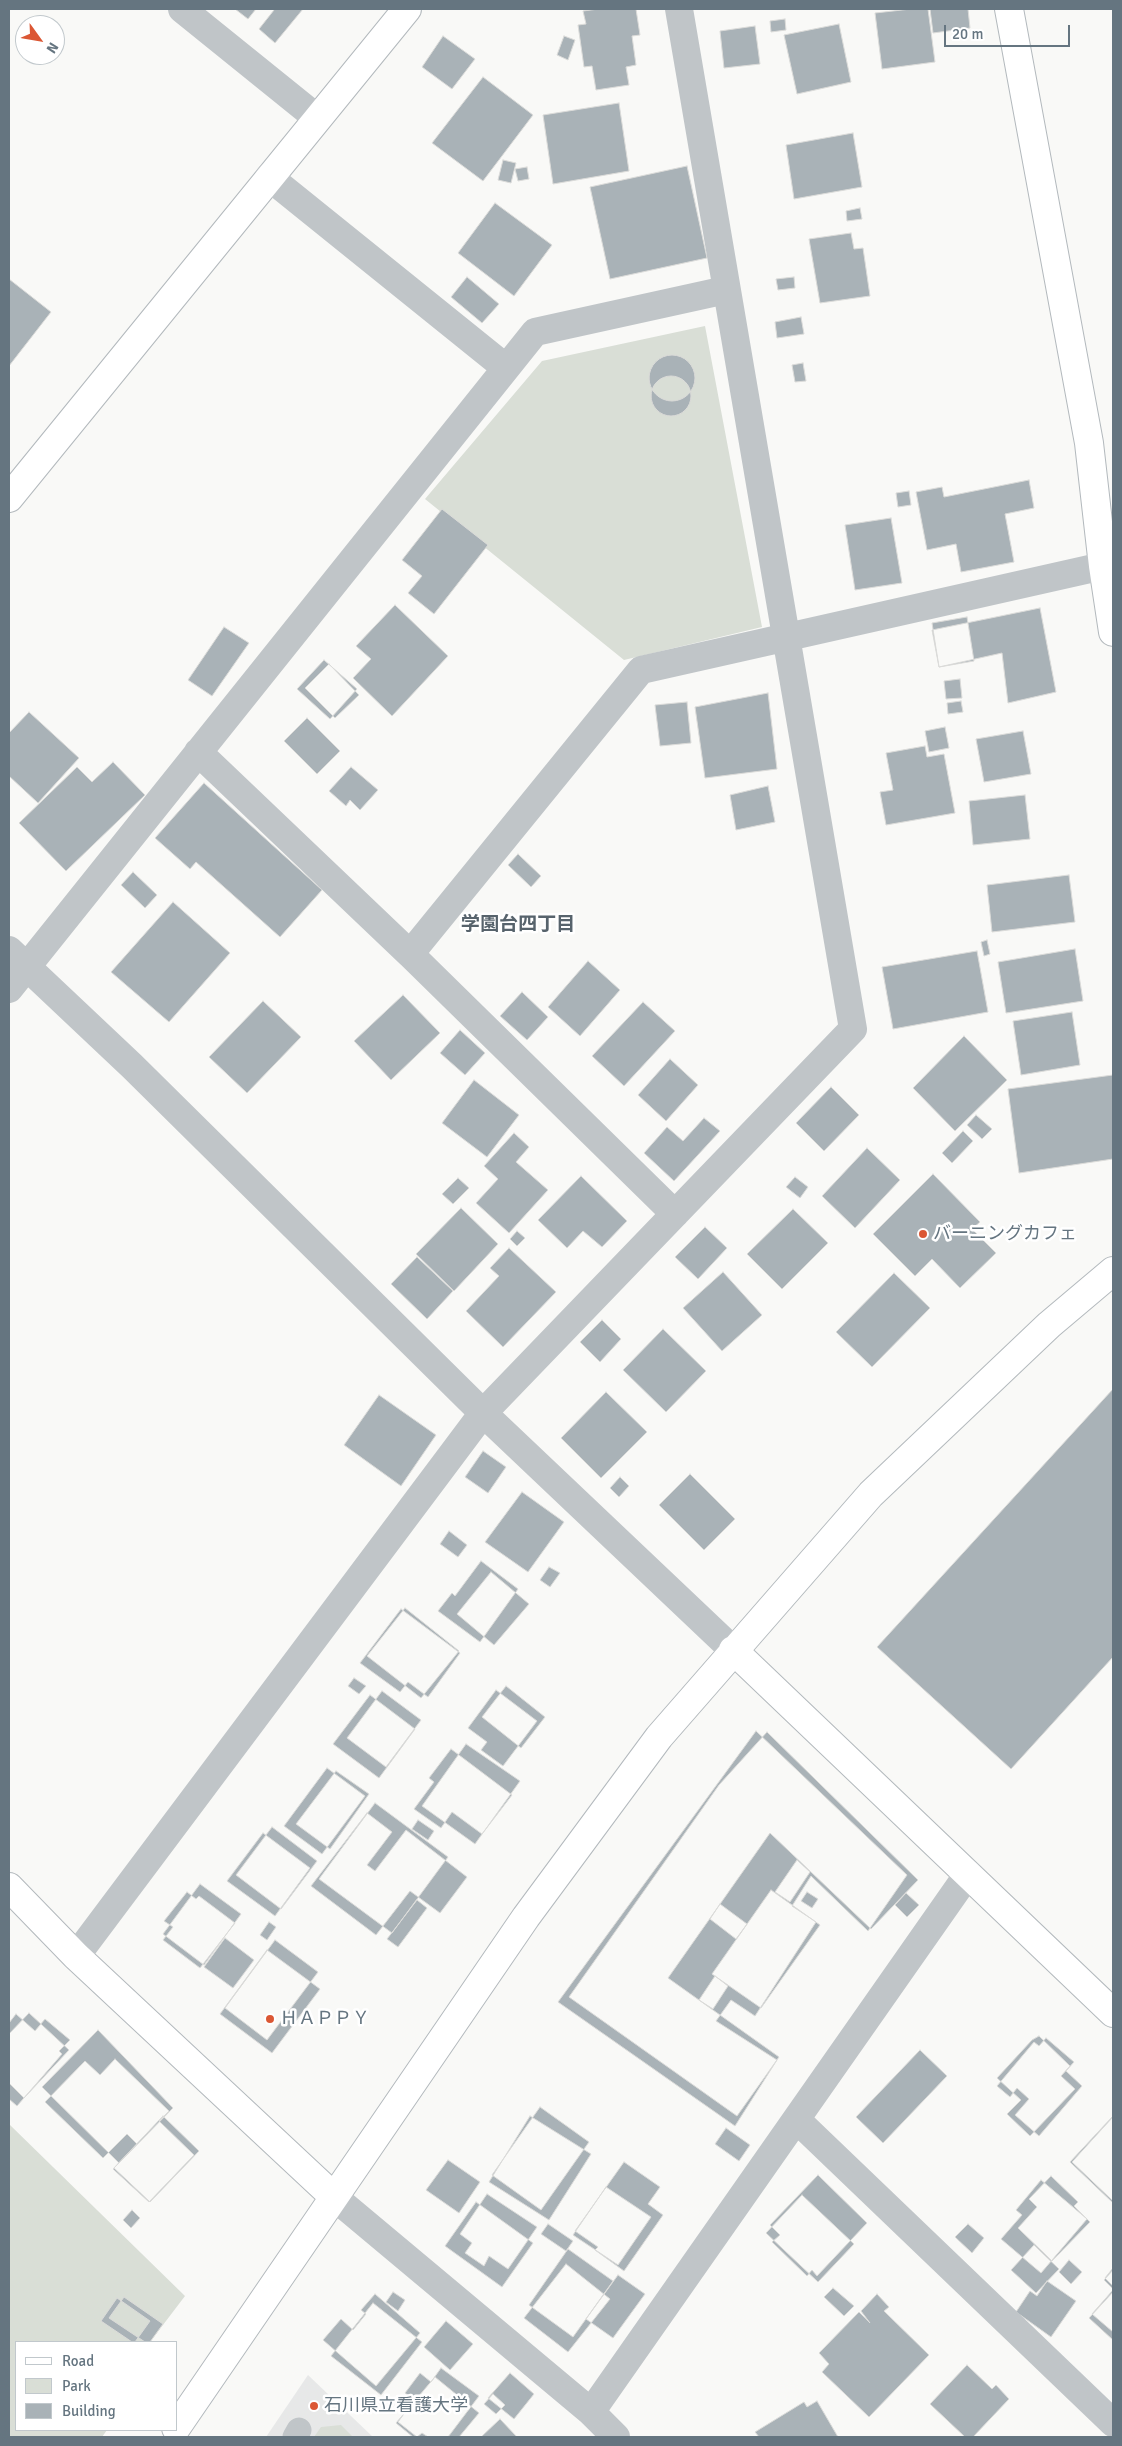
<!DOCTYPE html>
<html>
<head>
<meta charset="utf-8">
<style>
  body { margin:0 }
  #map { position:relative; width:1122px; height:2446px; overflow:hidden; background:#f9f9f7; font-family:Signika,sans-serif }
  canvas { display:block }
  .frame { position:absolute; inset:0; border:10px solid #657580; pointer-events:none }
  .legend { position:absolute; left:15px; top:2341px; width:162px; height:90px; box-sizing:border-box; background:#fff; border:1px solid #c1c8cc; margin:0; padding:6px 9px; list-style:none; font-size:15px; color:#657580 }
  .legend li { display:flex; align-items:center; gap:10px; height:25px }
  .legend b { width:25px; border:1px solid #c1c8cc }
  .north { position:absolute; left:15px; top:15px; width:50px; height:50px; box-sizing:border-box; background:#fff; border:1px solid #c1c8cc; border-radius:50%; rotate:122deg; font-size:14px; font-weight:700; line-height:20px; text-align:center; color:#657580 }
  .north::after { content:''; display:block; margin:auto; width:18px; height:22px; background:#db5734; clip-path:polygon(50% 0,100% 100%,50% 72%,0 100%) }
  .scale { position:absolute; left:944px; top:25px; width:126px; height:22px; box-sizing:border-box; border:2px solid #657580; border-top:0; padding-left:6px; font-size:15px; line-height:18px; white-space:nowrap; color:#657580; -webkit-text-stroke:4px #fff; paint-order:stroke }
</style>
</head>
<body>
<div id="map">
<canvas width="1122" height="2446"></canvas>
<div class="frame"></div>
<ul class="legend">
<li><b style="height:6px;background:#fff"></b>Road</li>
<li><b style="height:14px;background:#d9ded6"></b>Park</li>
<li><b style="height:14px;background:#a9b2b7"></b>Building</li>
</ul>
<div class="north">N</div>
<div class="scale">20 m</div>
</div>
<script>
const c = document.querySelector('canvas').getContext('2d');
c.lineJoin = 'round';
function fillPath(path, color) { c.fillStyle = color; c.fill(path, 'evenodd'); }
const poly = rows => new Path2D(rows.map(r => 'M' + r).join(''));
function strokePath(path, color, width, dash) { c.strokeStyle = color; c.lineWidth = width; c.lineCap = dash ? 'butt' : 'round'; c.setLineDash(dash || []); c.stroke(path); }
function drawText(font, color, halo, rows, align = 'center') {
  c.font = font + ' Signika,"Noto Sans JP",sans-serif'; c.lineWidth = 5; c.setLineDash([]); c.textBaseline = 'middle'; c.strokeStyle = halo; c.fillStyle = color; for (const [text, x, y, turn = 0] of rows) {
    c.save(); c.translate(x, y); c.rotate((+turn || 0) * Math.PI / 180); c.textAlign = isNaN(turn) ? turn : align; if (halo) c.strokeText(text, 0, 0); c.fillText(text, 0, 0); c.restore();
  }
}
fillPath(poly([
  [308,2375,373,2437,266,2437]
]), '#e7e8e8');
fillPath(poly([
  [705,326,762,627,624,660,425,499,542,361],
  [9,2124,185,2296,150,2342,16,2342,16,2430,107,2430,102,2437,9,2437],
  [341,2425,353,2437,314,2437,321,2427]
]), '#d9ded6');
const building = poly([
  [235,9,256,9,248,19,235,9],
  [272,9,303,9,275,43,259,29,274,10,272,9],
  [599,9,636,9,640,35,632,36,636,65,626,67,629,85,596,90,592,66,584,67,578,25,586,24,583,11,599,9],
  [911,9,928,9,935,62,882,69,875,13,911,9],
  [930,9,968,9,970,28,933,33,930,9],
  [785,19,786,30,771,32,770,21,785,19],
  [839,24,851,82,797,94,784,35,839,24],
  [755,26,760,64,724,68,720,31,755,26],
  [443,36,475,59,452,89,422,67,443,36],
  [564,36,575,40,568,60,557,55,564,36],
  [483,77,533,115,483,181,432,143,483,77],
  [619,103,629,171,553,184,543,115,619,103],
  [853,133,862,187,794,199,786,145,853,133],
  [503,160,516,163,511,183,498,180,503,160],
  [687,166,707,258,610,279,590,187,687,166],
  [527,167,529,179,518,181,515,169,527,167],
  [495,203,552,245,514,296,458,253,495,203],
  [860,208,862,219,847,221,846,211,860,208],
  [851,233,854,249,863,248,870,296,820,303,809,239,851,233],
  [467,277,499,304,482,323,451,297,467,277],
  [794,277,795,288,778,290,776,279,794,277],
  [9,279,51,312,9,366,9,279],
  [801,317,804,334,777,338,775,322,801,317],
  '649 378a23 23 0 1 1 46 0a23 23 0 1 1-46 0Z',
  [803,363,806,381,795,382,792,365,803,363],
  '651 396a20 20 0 1 1 40 0a20 20 0 1 1-40 0Z',
  [1029,480,1034,508,1005,514,1014,562,961,572,956,544,927,550,916,492,942,487,944,497,1029,480],
  [909,491,911,505,898,507,896,493,909,491],
  [442,509,488,545,434,614,408,593,422,576,402,560,442,509],
  [891,518,902,583,855,590,845,525,891,518],
  [395,605,448,656,392,716,353,678,371,659,356,646,395,605],
  [1040,608,1056,692,1008,703,1002,653,939,667,932,630,1040,608],
  [967,617,974,661,939,667,932,623,967,617],
  [224,627,249,643,212,696,188,680,224,627],
  [324,660,357,689,330,719,297,689,324,660],
  [329,664,359,695,335,718,305,688,329,664],
  [960,679,962,698,946,699,944,681,960,679],
  [768,693,777,769,705,778,695,707,768,693],
  [961,701,963,712,948,714,947,703,961,701],
  [687,702,691,743,660,746,655,705,687,702],
  [29,712,79,758,38,803,9,776,9,733,29,712],
  [307,718,340,751,317,774,284,741,307,718],
  [945,727,949,748,929,752,925,731,945,727],
  [1023,731,1031,774,984,782,976,739,1023,731],
  [925,746,927,757,944,754,955,813,886,825,880,792,893,790,886,753,925,746],
  [113,762,145,795,66,871,19,823,77,767,92,782,113,762],
  [351,767,378,790,360,810,350,800,346,806,329,791,351,767],
  [204,783,322,890,280,937,196,862,190,869,155,838,204,783],
  [768,786,775,822,736,830,730,795,768,786],
  [1025,795,1030,839,973,845,969,801,1025,795],
  [518,854,541,876,531,887,508,865,518,854],
  [133,872,157,895,145,908,121,885,133,872],
  [1069,875,1075,922,992,932,987,885,1069,875],
  [173,902,230,953,169,1022,111,972,173,902],
  [987,940,990,954,984,956,981,942,987,940],
  [1075,949,1083,1001,1006,1013,998,962,1075,949],
  [977,951,988,1012,893,1029,882,967,977,951],
  [588,961,620,990,580,1036,548,1007,588,961],
  [522,992,548,1017,527,1040,500,1016,522,992],
  [403,995,440,1033,391,1080,354,1041,403,995],
  [263,1001,301,1037,247,1093,209,1057,263,1001],
  [643,1002,675,1031,624,1086,592,1056,643,1002],
  [1072,1012,1080,1065,1021,1075,1013,1021,1072,1012],
  [460,1030,485,1053,465,1075,440,1053,460,1030],
  [964,1036,1007,1080,955,1131,913,1088,964,1036],
  [670,1059,698,1085,666,1121,638,1095,670,1059],
  [1113,1075,1113,1159,1019,1173,1008,1089,1113,1075],
  [474,1080,519,1115,487,1157,442,1123,474,1080],
  [831,1087,859,1115,824,1151,796,1123,831,1087],
  [976,1115,992,1129,982,1139,967,1125,976,1115],
  [704,1118,720,1131,674,1181,644,1153,667,1127,683,1141,704,1118],
  [963,1131,973,1141,952,1163,942,1153,963,1131],
  [514,1133,529,1147,516,1162,548,1190,509,1233,476,1203,498,1179,484,1166,514,1133],
  [867,1148,900,1180,855,1228,822,1196,867,1148],
  [933,1174,980,1222,972,1229,996,1253,960,1288,932,1259,915,1276,873,1234,933,1174],
  [581,1176,627,1221,602,1247,583,1231,567,1248,538,1220,581,1176],
  [795,1177,808,1187,800,1198,786,1187,795,1177],
  [458,1178,469,1188,453,1204,442,1194,458,1178],
  [461,1208,498,1244,454,1291,416,1254,461,1208],
  [793,1209,828,1243,782,1289,747,1254,793,1209],
  [705,1227,727,1248,698,1279,675,1257,705,1227],
  [517,1231,525,1238,517,1246,510,1239,517,1231],
  [509,1248,556,1292,503,1347,466,1311,499,1276,490,1268,509,1248],
  [417,1257,453,1291,427,1319,391,1284,417,1257],
  [723,1272,762,1315,722,1351,683,1308,723,1272],
  [894,1273,930,1308,872,1367,836,1332,894,1273],
  [602,1320,621,1339,600,1362,580,1342,602,1320],
  [663,1329,706,1371,666,1412,623,1370,663,1329],
  [1113,1389,1113,1657,1011,1769,877,1647,1113,1389],
  [606,1392,647,1432,601,1478,561,1438,606,1392],
  [379,1395,436,1435,401,1486,344,1445,379,1395],
  [483,1451,506,1467,488,1493,465,1477,483,1451],
  [690,1474,735,1519,704,1550,659,1505,690,1474],
  [620,1477,629,1486,619,1497,610,1488,620,1477],
  [522,1492,564,1522,528,1572,485,1542,522,1492],
  [449,1531,467,1545,458,1557,440,1544,449,1531],
  [481,1561,518,1589,480,1642,438,1611,452,1593,455,1596,481,1561],
  [549,1567,560,1573,550,1587,540,1580,549,1567],
  [491,1572,529,1604,494,1645,457,1614,491,1572],
  [405,1608,459,1651,421,1698,367,1656,405,1608],
  [401,1609,460,1653,428,1697,408,1682,400,1692,360,1663,401,1609],
  [354,1678,366,1686,359,1694,348,1686,354,1678],
  [506,1686,545,1717,521,1748,482,1717,506,1686],
  [496,1690,537,1721,503,1766,481,1750,487,1742,468,1728,496,1690],
  [382,1691,421,1720,386,1767,347,1738,382,1691],
  [370,1695,415,1729,379,1778,333,1744,370,1695],
  [756,1731,907,1875,868,1931,811,1876,792,1906,816,1922,755,2016,731,2000,716,2021,777,2060,735,2126,558,2002,756,1731],
  [767,1732,918,1880,871,1929,770,1833,668,1978,779,2057,737,2116,569,1997,719,1785,767,1732],
  [466,1744,520,1781,475,1844,422,1806,466,1744],
  [451,1749,512,1795,482,1834,452,1812,441,1828,414,1809,434,1782,429,1778,451,1749],
  [327,1768,365,1796,322,1854,284,1826,327,1768],
  [336,1771,369,1794,330,1849,296,1824,336,1771],
  [375,1803,448,1857,392,1933,319,1879,375,1803],
  [367,1813,392,1832,367,1865,375,1871,406,1830,467,1877,440,1913,410,1891,376,1935,311,1886,367,1813],
  [418,1820,434,1831,428,1840,412,1829,418,1820],
  [272,1827,317,1861,281,1909,236,1875,272,1827],
  [263,1833,310,1868,275,1916,227,1881,263,1833],
  [797,1860,810,1872,790,1902,775,1892,797,1860],
  [200,1884,241,1914,204,1965,163,1934,200,1884],
  [771,1890,820,1925,761,2008,712,1974,771,1890],
  [187,1892,196,1899,199,1896,235,1923,200,1968,163,1940,173,1927,164,1921,187,1892],
  [807,1892,818,1899,812,1908,801,1901,807,1892],
  [906,1893,919,1905,907,1917,895,1905,906,1893],
  [417,1900,427,1908,398,1947,387,1939,417,1900],
  [720,1904,747,1924,736,1939,710,1919,720,1904],
  [269,1922,276,1927,267,1940,260,1935,269,1922],
  [225,1938,254,1960,233,1988,204,1967,225,1938],
  [275,1940,318,1972,267,2040,225,2008,275,1940],
  [267,1950,320,1989,272,2053,220,2014,267,1950],
  [715,1976,728,1986,713,2009,699,2000,715,1976],
  [29,2013,69,2050,24,2098,9,2083,9,2034,29,2013],
  [16,2014,35,2031,45,2019,70,2040,59,2051,62,2054,17,2106,9,2099,9,2023,16,2014],
  [98,2030,173,2108,119,2163,42,2087,98,2030],
  [1039,2036,1070,2066,1061,2076,1075,2089,1030,2136,1007,2114,1021,2100,997,2078,1032,2040,1039,2036],
  [1046,2038,1074,2062,1066,2071,1082,2086,1039,2136,1015,2115,1029,2099,1017,2088,1010,2097,997,2086,1034,2042,1039,2046,1046,2038],
  [920,2050,947,2076,883,2143,856,2117,920,2050],
  [115,2059,169,2111,159,2121,194,2155,149,2202,113,2169,137,2144,127,2134,103,2158,45,2102,85,2061,100,2075,115,2059],
  [540,2107,589,2142,541,2210,492,2175,540,2107],
  [163,2116,199,2151,150,2202,114,2168,163,2116],
  [530,2116,591,2154,549,2220,489,2182,530,2116],
  [1113,2116,1113,2200,1112,2202,1070,2162,1113,2116],
  [1112,2118,1113,2119,1113,2201,1072,2162,1112,2118],
  [726,2128,750,2145,739,2161,715,2144,726,2128],
  [448,2160,480,2182,459,2213,426,2190,448,2160],
  [624,2162,660,2187,648,2204,663,2215,624,2271,595,2250,598,2247,575,2231,624,2162],
  [818,2175,867,2223,817,2276,812,2270,807,2276,772,2242,780,2235,770,2225,818,2175],
  [1051,2176,1078,2202,1074,2206,1090,2222,1052,2261,1018,2228,1037,2207,1029,2199,1051,2176],
  [1041,2180,1087,2219,1041,2273,1001,2239,1022,2215,1016,2210,1041,2180],
  [606,2187,651,2217,618,2265,573,2235,606,2187],
  [487,2194,537,2227,508,2269,489,2256,484,2266,465,2253,472,2243,460,2234,487,2194],
  [802,2195,854,2244,818,2282,766,2233,802,2195],
  [476,2202,533,2243,502,2287,445,2246,476,2202],
  [132,2210,140,2218,131,2228,123,2220,132,2210],
  [548,2224,573,2241,566,2251,541,2234,548,2224],
  [968,2224,984,2238,972,2253,955,2237,968,2224],
  [1034,2245,1059,2269,1036,2293,1011,2270,1034,2245],
  [568,2249,613,2281,573,2337,529,2305,568,2249],
  [1069,2260,1082,2272,1071,2284,1059,2272,1069,2260],
  [566,2264,610,2299,568,2352,524,2318,566,2264],
  [1113,2268,1113,2286,1105,2278,1113,2268],
  [1113,2270,1113,2289,1104,2280,1113,2270],
  [618,2275,645,2294,613,2338,586,2319,618,2275],
  [1047,2281,1076,2301,1051,2337,1016,2312,1030,2291,1037,2296,1047,2281],
  [833,2288,854,2306,844,2316,824,2297,833,2288],
  [1113,2290,1113,2332,1092,2314,1113,2290],
  [393,2292,405,2300,398,2311,386,2302,393,2292],
  [1113,2292,1113,2340,1089,2318,1113,2292],
  [375,2294,420,2333,376,2386,323,2340,341,2319,353,2330,366,2314,361,2310,375,2294],
  [877,2294,889,2307,884,2311,929,2355,869,2417,822,2372,829,2364,819,2353,859,2312,870,2323,861,2311,877,2294],
  [124,2297,163,2324,150,2342,145,2342,109,2318,124,2297],
  [117,2298,150,2321,135,2342,132,2342,101,2321,117,2298],
  [373,2303,422,2342,381,2395,331,2356,373,2303],
  [446,2321,473,2344,450,2370,424,2347,446,2321],
  [967,2365,992,2389,996,2385,1009,2399,973,2437,965,2437,930,2404,967,2365],
  [441,2368,479,2396,448,2437,428,2437,422,2433,417,2437,398,2422,414,2400,405,2393,420,2373,431,2382,441,2368],
  [510,2373,534,2394,514,2419,488,2398,510,2373],
  [435,2377,479,2413,459,2437,413,2437,396,2423,435,2377],
  [493,2394,505,2405,496,2414,484,2404,493,2394],
  [817,2401,838,2437,759,2437,755,2432,804,2402,807,2407,817,2401],
  [500,2419,517,2437,481,2437,500,2419]
]);
fillPath(building, '#a9b2b7');
strokePath(building, '#dbdbd9', 1);
const secondary = poly([
  [1009,9,1089,443,1103,566,1113,632],
  [9,498,407,9],
  [733,1650,1113,2013],
  [9,1887,76,1956,334,2197],
  [176,2428,526,1917,659,1737,871,1494,1049,1325,1113,1271]
]);
strokePath(secondary, '#b3b9bd', 30);
strokePath(poly([
  [295,2437,299,2430]
]), '#c0c5c8', 25);
strokePath(poly([
  [182,9,317,118],
  [269,177,506,368],
  [198,752,410,954],
  [9,950,132,1066,483,1413,733,1650],
  [9,989,535,332,726,290],
  [675,1214,410,954,641,670,1103,566],
  [76,1956,483,1413,853,1029,679,9],
  [797,2120,1113,2423],
  [334,2197,591,2412,616,2437],
  [591,2412,968,1874]
]), '#c0c5c8', 28);
strokePath(secondary, '#fff', 28);
for (const [x, y, r, color] of [
  [923,1234,5,"#db5734"],
  [270,2019,5,"#db5734"],
  [314,2406,5,"#db5734"]
]) { const dot = new Path2D(); dot.arc(x, y, r, 0, 2 * Math.PI); c.fillStyle = color; c.fill(dot); strokePath(dot, '#fff', 2); }
drawText('18px', '#657580', '#fff', [
  ["バーニングカフェ",933,1234],
  ["ＨＡＰＰＹ",280,2019],
  ["石川県立看護大学",324,2406]
], 'left');
drawText('bold 19px', '#57636c', '#fff', [
  ["学園台四丁目",518,925]
]);
</script>
</body>
</html>
